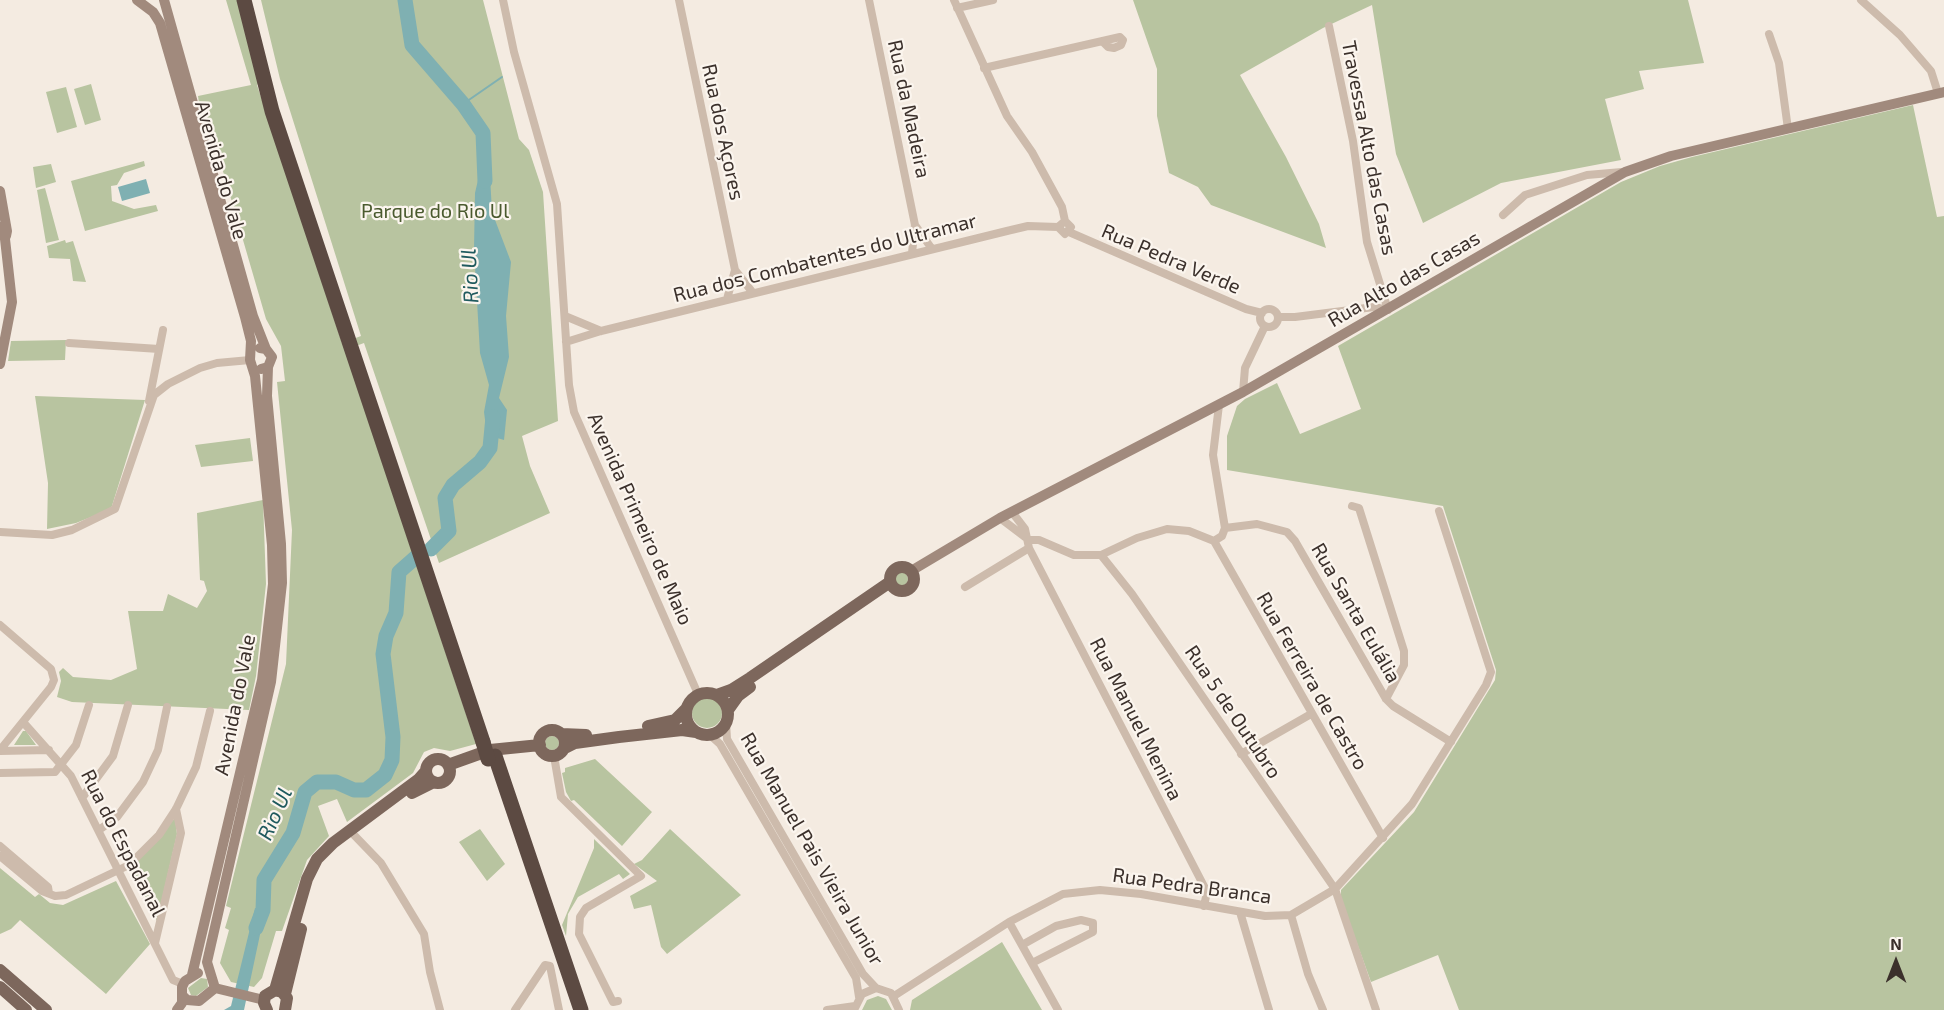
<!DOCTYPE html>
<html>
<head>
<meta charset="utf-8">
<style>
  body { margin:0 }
  #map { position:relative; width:1944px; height:1010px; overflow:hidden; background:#f4ebe1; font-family:"Exo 2",sans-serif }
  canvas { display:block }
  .north { position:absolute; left:1866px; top:932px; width:60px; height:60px; -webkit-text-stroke:4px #fbf5ee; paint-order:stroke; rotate:0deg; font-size:16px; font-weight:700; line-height:24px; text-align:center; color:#3b302b }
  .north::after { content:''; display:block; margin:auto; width:21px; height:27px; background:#3b302b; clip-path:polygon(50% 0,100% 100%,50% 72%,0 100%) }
</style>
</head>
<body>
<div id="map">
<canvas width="1944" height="1010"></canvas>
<div class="north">N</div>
</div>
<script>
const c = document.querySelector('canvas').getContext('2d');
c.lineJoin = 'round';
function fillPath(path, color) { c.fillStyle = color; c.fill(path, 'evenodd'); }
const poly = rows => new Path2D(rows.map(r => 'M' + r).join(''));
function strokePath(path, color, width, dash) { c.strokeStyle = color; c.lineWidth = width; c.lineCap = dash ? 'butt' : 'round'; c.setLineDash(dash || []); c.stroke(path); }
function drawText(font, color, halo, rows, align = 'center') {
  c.font = font + ' "Exo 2",sans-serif'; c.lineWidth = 4.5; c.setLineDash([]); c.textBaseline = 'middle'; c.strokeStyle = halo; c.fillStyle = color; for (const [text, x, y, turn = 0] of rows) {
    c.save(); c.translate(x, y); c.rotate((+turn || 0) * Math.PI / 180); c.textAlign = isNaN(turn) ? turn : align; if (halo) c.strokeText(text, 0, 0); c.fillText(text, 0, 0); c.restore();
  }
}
fillPath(poly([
  [226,0,238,0,259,83,257,85,342,343,361,336,280,79,261,0,483,0,519,139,529,150,543,192,558,421,522,436,530,466,550,513,439,563,364,343,345,350,476,744,450,751,434,748,424,752,413,773,347,822,337,799,318,806,329,836,307,860,282,931,276,931,262,978,254,987,231,982,220,963,229,930,225,928,231,908,226,906,286,664,292,530,277,382,285,381,281,346,266,319,204,106,199,103,198,96,251,85],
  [1133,0,1688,0,1704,63,1639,71,1644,89,1605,99,1621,160,1501,183,1423,223,1396,154,1372,5,1323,28,1240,75,1286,157,1319,224,1326,248,1211,205,1198,187,1169,173,1157,116,1157,69],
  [91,84,101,120,85,125,74,89],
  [66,87,77,127,57,133,46,92],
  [1913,105,1937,217,1944,216,1944,1010,1459,1010,1438,955,1371,982,1341,899,1341,890,1414,812,1495,680,1496,670,1443,506,1227,470,1227,436,1237,406,1245,399,1277,383,1300,434,1361,409,1338,346,1621,182,1660,166,1692,157],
  [144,161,145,166,124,173,117,185,111,186,112,201,134,209,156,205,158,211,85,231,71,181],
  [51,164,56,182,36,188,33,167],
  [45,188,59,240,46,243,37,190],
  [65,240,66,243,73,241,86,282,73,281,70,259,49,258,47,246],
  [66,340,65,360,8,361,11,341],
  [35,396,145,400,111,509,76,523,47,529,48,483],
  [250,438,253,461,201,467,195,445],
  [263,500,266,584,256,676,249,710,72,702,57,697,61,681,59,672,63,668,73,677,111,680,137,669,128,611,163,611,168,594,197,608,207,591,204,581,200,580,197,513],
  '894 579a7 7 0 1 1 14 0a7 7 0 1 1-14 0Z',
  '692 713a15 15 0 1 1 30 0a15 15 0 1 1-30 0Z',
  [23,731,26,731,36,745,14,745],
  '545 743a7 7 0 1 1 14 0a7 7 0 1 1-14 0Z',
  [595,759,652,812,622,846,574,800,571,801,566,792,562,773,565,772,565,768],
  [175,818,177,834,157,921,131,868],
  [480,829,505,864,487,881,459,842],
  [670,829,741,895,667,954,661,947,651,905,634,909,630,896,657,881,634,864,642,860],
  [594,839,630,874,623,879,619,874,578,897,568,914,566,936,562,925,594,848],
  [0,868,35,897,39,894,50,903,63,905,116,881,150,944,106,994,20,920,11,929,0,934],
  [1002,942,1042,1010,910,1010,912,1000],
  [201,978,207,979,208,987,196,996,191,995,188,988],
  [878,996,886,999,892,1010,862,1010,867,1000]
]), '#b8c4a0');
fillPath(poly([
  [486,163,490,176,492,212,511,262,506,316,509,357,499,398,507,410,504,440,487,435,484,412,489,385,480,353,474,249,475,193,481,167],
  [146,179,150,193,122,201,118,187],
  [255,908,265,911,244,1010,224,1010,231,1006]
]), '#7fb0b2');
strokePath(poly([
  [463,104,502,77]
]), '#7fb0b2', 2);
strokePath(poly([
  [405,0,412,45,463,104,483,133,485,181],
  [431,549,449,531,445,498,453,485,480,462,490,448,493,417],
  [256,928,263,910,264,880,293,833,305,792,317,782,336,782,354,790,366,790,385,775,392,760,393,737,383,654,386,636,396,613,399,572,416,557]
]), '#7fb0b2', 15);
strokePath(poly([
  [503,0,514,52,557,204,569,385,574,412,698,694],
  [679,0,735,270,753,293],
  [869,0,915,225,912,253],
  [954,0,1007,116,1032,152,1062,207,1065,221,1071,227,1065,234,1058,227,1065,221],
  [1861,0,1900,35,1925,64,1931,71,1938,93],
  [957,8,993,0],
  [1769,34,1779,63,1788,129],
  [984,68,1120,37,1123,40,1121,45,1114,48,1108,47,1103,42],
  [1503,215,1525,195,1587,175,1622,172],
  [915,225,932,249],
  [1069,232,1246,309,1262,313],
  [727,299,735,270],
  '1260 318a9 9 0 1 1 18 0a9 9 0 1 1-18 0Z',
  [565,316,601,331],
  [1278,317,1295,317,1374,307,1388,310,1367,242,1353,141,1329,26],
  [566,342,601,331,1011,230,1028,226,1058,227],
  [69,343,159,349],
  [1243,392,1245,368,1265,326],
  [149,401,163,330],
  [1352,506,1359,508,1404,651,1404,665,1386,699],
  [1012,512,1025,529,1029,548,1207,892,1204,906],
  [1000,518,1029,540,1039,540,1074,555,1101,555,1137,538,1167,529,1189,531,1214,541,1222,536,1225,528,1213,455,1219,405],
  [1225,528,1257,524,1287,532,1295,541,1386,699,1393,706,1451,742],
  [0,532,52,535,72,530,115,509,154,395,168,384,200,368,217,363,250,360],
  [1214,541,1383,838],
  [1101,555,1132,594,1335,889,1376,1010],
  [965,587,1029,548],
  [0,625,51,669,54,680,51,687,0,750],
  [23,722,71,776,173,980,183,984],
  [726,723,727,739,863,974,876,988],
  [710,735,720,744,856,978,859,997],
  [0,751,49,750],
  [1241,754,1311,714],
  [554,756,561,797,641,876,586,908,580,917,579,934,613,1002,618,1001],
  [0,773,55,772,76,745,89,705],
  [82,798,113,756,128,705],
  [99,830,117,817,143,782,158,750,167,707],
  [354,835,381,863,424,934,430,972,440,1010],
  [0,846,48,887,49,893],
  [0,856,42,891,55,896,66,895,129,865,159,835,176,809,196,767,210,711],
  [1240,912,1269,1010],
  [1291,915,1308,974,1323,1010],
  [1009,922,1058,1010],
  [155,943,181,833,176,809],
  [1022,945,1056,926,1081,920,1093,923,1093,932,1032,963],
  [894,996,1009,922,1063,894,1100,890,1141,894,1265,916,1291,915,1335,889,1412,804,1486,685,1491,672,1439,511],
  [515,1010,545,965,550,966,559,1010],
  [827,1010,855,1006],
  [854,1010,862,994,876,988,891,993,899,1010]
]), '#cdbbac', 8);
strokePath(poly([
  [137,0,153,12,160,23,245,317,251,341,250,360,255,376,272,545,273,584,262,680,192,975],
  [164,0,253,316,266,349],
  [0,191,7,231,6,236],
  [0,227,5,239,12,302,0,364],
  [260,348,266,349,272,357,268,367,261,369],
  [911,571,1000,518,1243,392,1625,172,1671,156,1944,92],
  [215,988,207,962,271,682,282,583,281,544,267,396,268,367],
  [215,988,264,1000],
  [183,996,187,1000,199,1001,215,988],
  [177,1010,182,1003,182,987,185,981,198,973]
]), '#a18a7d', 10);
strokePath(poly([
  '890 579a12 12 0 1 1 24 0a12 12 0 1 1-24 0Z',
  '686 714a21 21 0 1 1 42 0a21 21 0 1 1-42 0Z',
  [717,695,731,690,750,678,890,582],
  [728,710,738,696,750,687],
  [648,726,675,720,686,709],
  '539 743a13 13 0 1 1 26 0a13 13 0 1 1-26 0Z',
  [561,734,586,735],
  [565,748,575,743,619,737,682,730,696,732],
  '426 771a12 12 0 1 1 24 0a12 12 0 1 1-24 0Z',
  [448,765,490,750,540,745],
  [412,793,434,782],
  [0,970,46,1010],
  [0,987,26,1010],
  [275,990,307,879,317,859,333,843,419,779,426,771],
  [285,994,301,929],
  [267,1010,264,1003,265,996,275,990,282,992,287,998,285,1010]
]), '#7d675c', 12);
strokePath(poly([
  [244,0,272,111,483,742],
  [495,756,581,1010]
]), '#5c4a42', 15);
strokePath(poly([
  [483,742,488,759]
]), '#5c4a42', 15);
drawText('20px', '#3b302b', '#fbf5ee', [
  ["Rua da Madeira",909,109,78],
  ["Rua dos Açores",723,132,78],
  ["Travessa Alto das Casas",1369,148,79],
  ["Avenida do Vale",221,170,74],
  ["Rua dos Combatentes do Ultramar",825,258,-14],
  ["Rua Pedra Verde",1171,259,23],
  ["Rua Alto das Casas",1404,279,-30],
  ["Avenida Primeiro de Maio",640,519,66],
  ["Rua Santa Eulália",1356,613,60],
  ["Rua Ferreira de Castro",1312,681,60],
  ["Avenida do Vale",235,705,-79],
  ["Rua 5 de Outubro",1233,712,56],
  ["Rua Manuel Menina",1136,719,63],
  ["Rua do Espadanal",123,843,63],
  ["Rua Manuel Pais Vieira Junior",812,849,60],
  ["Rua Pedra Branca",1192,886,8]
]);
drawText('20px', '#4a5a2e', '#fbf5ee', [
  ["Parque do Rio Ul",435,211]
]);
drawText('italic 21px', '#1f5a5e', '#fbf5ee', [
  ["Rio Ul",470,276,-93],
  ["Rio Ul",275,814,-66]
]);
</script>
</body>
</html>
